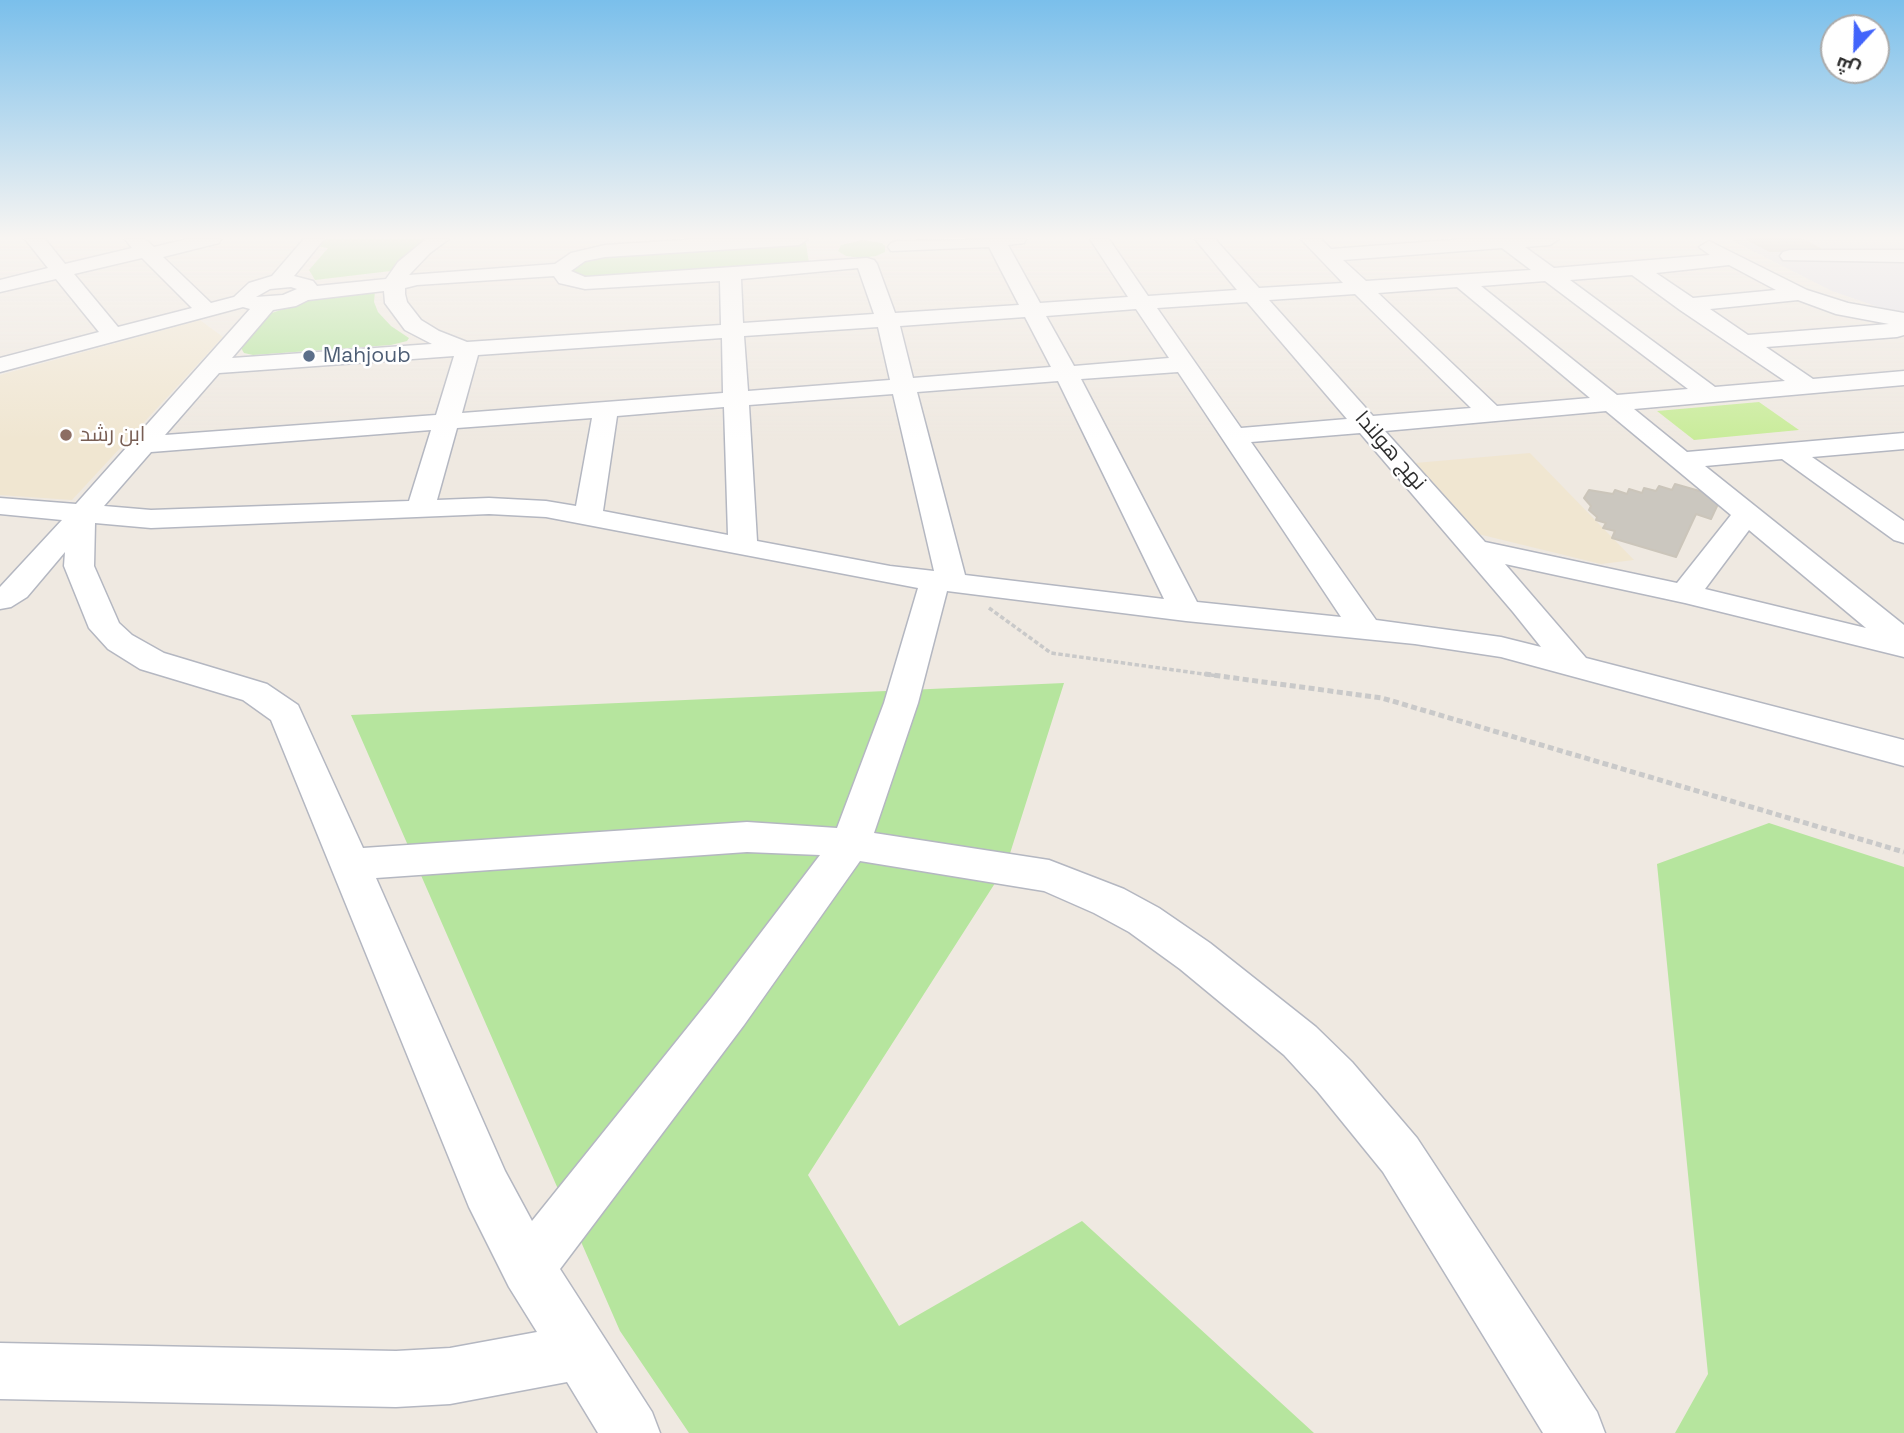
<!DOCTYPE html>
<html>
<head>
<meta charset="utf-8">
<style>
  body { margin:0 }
  #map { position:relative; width:1904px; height:1433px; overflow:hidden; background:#efe9e1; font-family:"Space Grotesk",Cairo,sans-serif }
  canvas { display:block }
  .north { position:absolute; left:1820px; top:14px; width:70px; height:70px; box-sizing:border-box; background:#fff; border:2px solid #ababab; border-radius:50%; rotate:202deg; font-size:19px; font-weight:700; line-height:28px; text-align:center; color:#2e2e2e }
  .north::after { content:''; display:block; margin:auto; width:24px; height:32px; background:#4264fb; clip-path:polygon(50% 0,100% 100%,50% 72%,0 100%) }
</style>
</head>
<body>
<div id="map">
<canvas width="1904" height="1433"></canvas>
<div class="north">ش</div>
</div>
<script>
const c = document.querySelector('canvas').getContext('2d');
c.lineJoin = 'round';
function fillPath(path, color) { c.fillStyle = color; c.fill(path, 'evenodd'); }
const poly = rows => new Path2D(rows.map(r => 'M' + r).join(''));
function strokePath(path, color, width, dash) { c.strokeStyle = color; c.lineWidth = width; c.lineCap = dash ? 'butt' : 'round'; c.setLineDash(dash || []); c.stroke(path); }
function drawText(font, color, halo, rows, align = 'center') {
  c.font = font + ' "Space Grotesk",Cairo,sans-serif'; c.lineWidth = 5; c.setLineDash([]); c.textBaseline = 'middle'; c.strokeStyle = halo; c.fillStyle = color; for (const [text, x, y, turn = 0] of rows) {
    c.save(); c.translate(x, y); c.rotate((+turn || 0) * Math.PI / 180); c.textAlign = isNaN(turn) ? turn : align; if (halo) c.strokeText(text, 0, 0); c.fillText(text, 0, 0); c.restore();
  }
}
fillPath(poly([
  [1729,239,1904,239,1904,312,1881,308,1832,291]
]), '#e3e1e8');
fillPath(poly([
  [200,320,223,337,72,500,0,495,0,375],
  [1530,453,1634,560,1601,564,1474,533,1415,470,1415,463]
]), '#f0e6d1');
fillPath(poly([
  [325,239,431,239,391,271,315,280,309,270,328,248,320,247],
  [862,240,882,243,885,246,885,252,876,256,861,258,846,256,838,251,841,245],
  [806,243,809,263,589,277,576,274,572,268,574,264,603,254],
  [375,291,374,302,378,312,391,326,409,338,407,341,391,345,253,355,244,353,241,348,266,315,318,297],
  [1064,683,1006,866,808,1175,899,1326,1082,1221,1314,1433,689,1433,620,1331,351,715],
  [1769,823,1904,867,1904,1433,1675,1433,1708,1374,1657,864]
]), '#b6e59e');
fillPath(poly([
  [1759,402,1799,430,1694,440,1657,411]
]), '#c9ec9a');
const building = poly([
  [1747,239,1801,239,1822,250,1770,251,1747,239],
  [1675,484,1703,492,1718,504,1711,519,1696,514,1676,557,1612,538,1615,531,1603,528,1606,523,1596,520,1597,517,1589,510,1591,506,1584,498,1589,490,1613,494,1615,490,1627,494,1629,489,1642,493,1644,488,1656,491,1659,486,1672,490,1675,484]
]);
fillPath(building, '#cbc7bf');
strokePath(building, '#cbc5ba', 2);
const minor = poly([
  [25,239,45,239,65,264,132,248,125,239,145,239,154,247,187,239,221,239,219,243,163,257,211,303,234,297,249,283,272,276,304,239,324,239,294,276,313,281,317,286,386,279,398,262,426,239,449,239,430,253,409,275,555,264,571,253,605,245,699,239,808,239,799,245,605,257,585,261,571,271,585,277,867,258,874,260,877,264,895,313,1019,305,989,247,891,251,888,247,891,243,898,241,1026,239,1024,243,1008,245,1040,303,1128,297,1090,239,1109,239,1148,296,1237,290,1195,239,1215,239,1259,288,1343,283,1301,239,1321,239,1331,249,1464,239,1559,239,1550,245,1525,247,1554,268,1710,255,1699,247,1709,241,1807,290,1848,303,1904,313,1904,335,1897,337,1766,347,1813,379,1904,371,1904,385,1634,409,1687,452,1904,433,1904,449,1812,457,1904,521,1904,543,1894,540,1782,459,1705,466,1904,625,1904,657,1685,603,1505,564,1586,658,1904,740,1904,766,1501,657,1415,644,1186,621,947,591,918,703,874,833,1049,860,1124,889,1159,908,1210,943,1316,1027,1352,1062,1417,1138,1597,1412,1605,1433,1543,1433,1383,1172,1318,1092,1284,1055,1180,969,1129,932,1094,913,1044,891,860,861,744,1025,560,1269,652,1412,660,1433,598,1433,567,1382,450,1404,396,1407,0,1399,0,1343,396,1351,450,1348,537,1332,509,1287,469,1207,271,720,243,700,140,669,108,649,89,628,64,566,65,552,27,597,11,607,0,609,0,587,62,520,0,514,0,498,76,504,250,309,243,307,0,372,0,358,99,332,56,279,0,292,0,280,48,268,25,239],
  [1502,248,1531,270,1366,281,1343,260,1502,248],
  [142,258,192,308,118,327,74,274,142,258],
  [1729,265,1776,290,1693,298,1656,273,1729,265],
  [858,268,874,314,743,323,741,279,858,268],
  [1632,275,1680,310,1785,381,1715,387,1570,280,1632,275],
  [554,276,559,283,585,289,720,281,721,325,467,342,439,331,421,320,407,302,405,294,405,288,417,285,554,276],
  [1545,281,1688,389,1617,395,1481,286,1545,281],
  [291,287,297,289,283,295,256,297,270,289,291,287],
  [1457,287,1590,398,1497,406,1378,293,1457,287],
  [384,291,385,303,405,330,432,344,232,358,273,310,296,306,308,300,384,291],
  [1355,294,1471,408,1373,416,1269,300,1355,294],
  [1798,300,1836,314,1889,324,1748,335,1710,309,1798,300],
  [1247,302,1347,419,1241,428,1157,308,1247,302],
  [1136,309,1169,358,1074,366,1046,316,1136,309],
  [1025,317,1051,367,913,378,900,326,1025,317],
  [878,327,890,380,748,391,744,336,878,327],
  [722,338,723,393,462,413,478,355,722,338],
  [454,356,436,415,165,435,219,373,454,356],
  [1178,372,1341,617,1197,602,1081,379,1178,372],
  [1058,381,1164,599,965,575,917,392,1058,381],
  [893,394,934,571,890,566,757,541,749,405,893,394],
  [724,407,728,535,603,511,617,416,724,407],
  [1606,411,1731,515,1677,583,1485,542,1385,431,1606,411],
  [592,418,576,506,546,501,489,498,437,500,457,428,592,418],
  [431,430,409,501,151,510,104,506,151,452,431,430],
  [1360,433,1513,612,1541,647,1501,637,1376,620,1251,442,1360,433],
  [489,514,546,517,918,588,884,703,837,828,747,822,363,848,298,705,267,684,164,653,132,635,119,623,94,566,95,523,151,528,489,514],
  [1749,530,1866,628,1705,589,1749,530],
  [747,852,820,855,712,997,532,1221,505,1171,376,878,747,852],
  [1790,250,1904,250,1904,262,1783,260,1780,256,1783,252,1790,250]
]);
strokePath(minor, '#b4b7c1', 3);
strokePath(poly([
  [989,608,1051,653,1218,676]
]), '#c9c9c9', 3.5, [4.5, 2.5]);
strokePath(poly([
  [1205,674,1382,698,1904,852]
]), '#c9c9c9', 5, [6, 3.5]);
fillPath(minor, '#fff');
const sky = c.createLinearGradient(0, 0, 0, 440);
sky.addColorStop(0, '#7abfeb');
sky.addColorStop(0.54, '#f8f5f2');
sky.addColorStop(1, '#f8f5f200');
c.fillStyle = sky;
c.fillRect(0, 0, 1904, 440);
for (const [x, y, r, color] of [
  [309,356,7,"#5c6f8a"],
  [66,435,7,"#8d6e63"]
]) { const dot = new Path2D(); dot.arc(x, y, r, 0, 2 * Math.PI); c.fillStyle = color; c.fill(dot); strokePath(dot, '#fff', 2.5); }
drawText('21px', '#4e5e75', '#fff', [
  ["Mahjoub",323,356]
], 'left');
drawText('21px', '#785e54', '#fff', [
  ["ابن رشد",80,435]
], 'left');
drawText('21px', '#2e2e2e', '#fff', [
  ["نهج هولندا",1390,451,49]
]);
</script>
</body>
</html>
